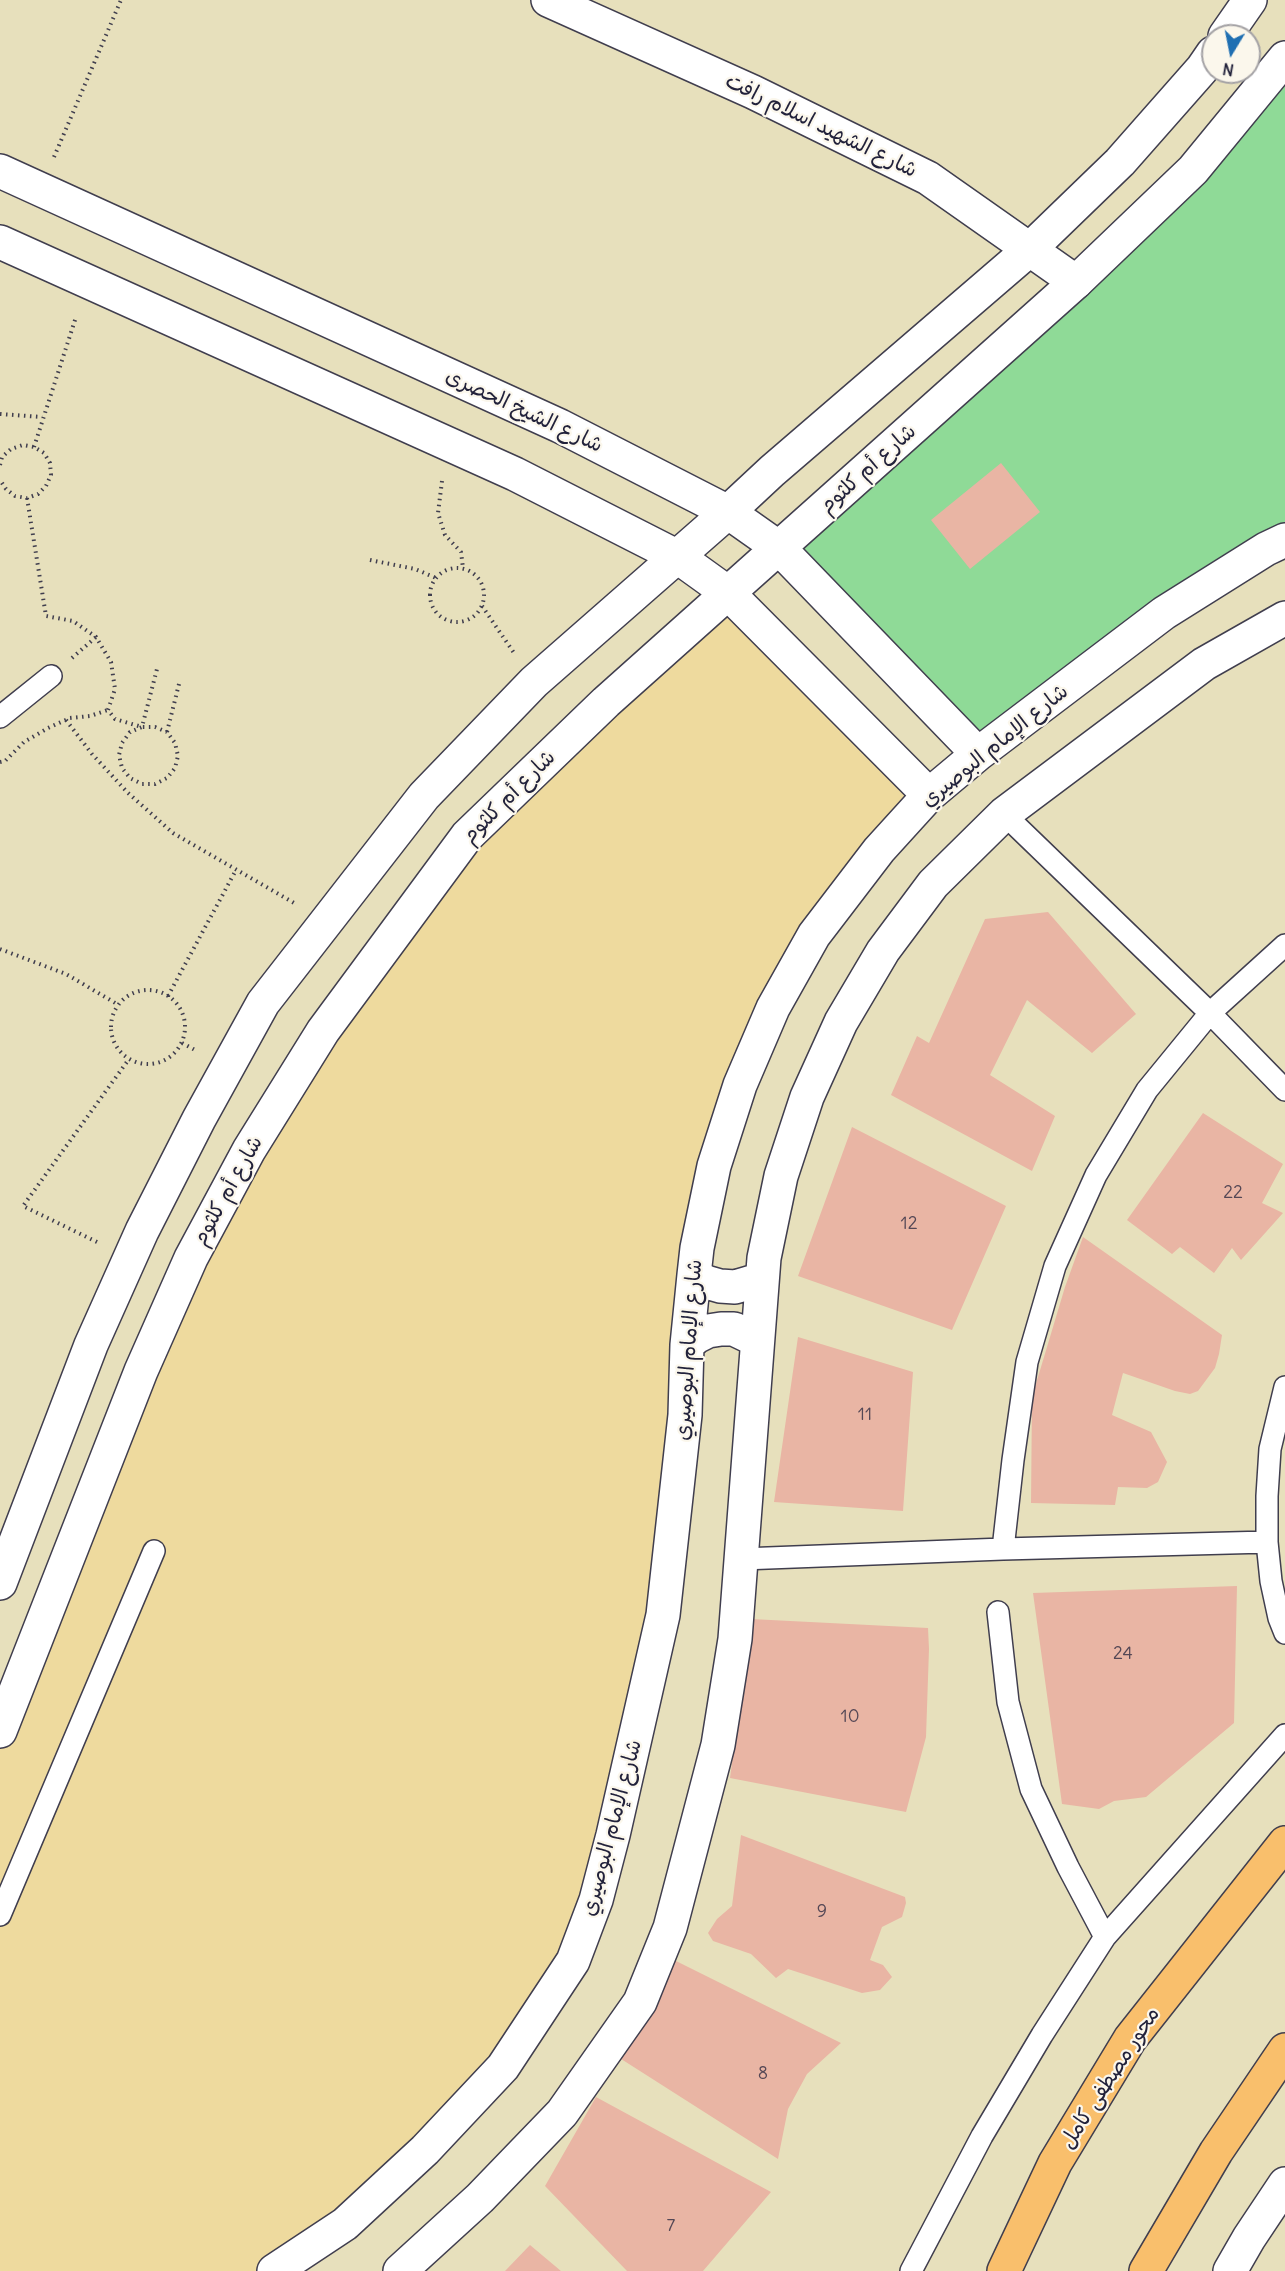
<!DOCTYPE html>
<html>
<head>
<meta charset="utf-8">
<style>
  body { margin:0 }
  #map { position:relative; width:1285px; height:2271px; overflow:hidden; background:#e7e0bc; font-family:Delius,sans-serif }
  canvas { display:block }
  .north { position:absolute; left:1201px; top:24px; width:60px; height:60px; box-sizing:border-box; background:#fbf7ec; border:2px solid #a4a2a5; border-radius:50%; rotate:190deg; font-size:16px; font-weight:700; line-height:24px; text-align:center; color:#22223b }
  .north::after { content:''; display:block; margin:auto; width:21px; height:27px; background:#1f6fb2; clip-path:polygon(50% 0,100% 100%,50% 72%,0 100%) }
</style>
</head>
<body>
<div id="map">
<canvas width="1285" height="2271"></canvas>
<div class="north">N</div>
</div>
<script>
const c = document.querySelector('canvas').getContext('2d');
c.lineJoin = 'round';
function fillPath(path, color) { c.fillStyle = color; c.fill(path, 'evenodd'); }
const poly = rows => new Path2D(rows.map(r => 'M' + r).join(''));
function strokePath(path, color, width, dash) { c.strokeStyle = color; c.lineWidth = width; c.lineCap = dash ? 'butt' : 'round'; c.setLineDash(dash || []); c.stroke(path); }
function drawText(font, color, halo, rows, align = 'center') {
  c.font = font + ' Delius,"Playpen Sans Arabic",sans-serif'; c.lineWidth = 4.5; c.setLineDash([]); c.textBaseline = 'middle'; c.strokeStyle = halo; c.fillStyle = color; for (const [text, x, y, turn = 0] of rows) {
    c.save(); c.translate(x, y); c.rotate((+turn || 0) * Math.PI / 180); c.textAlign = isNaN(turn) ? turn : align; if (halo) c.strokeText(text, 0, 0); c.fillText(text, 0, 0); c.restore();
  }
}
fillPath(poly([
  [1285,58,1285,540,978,754,779,548,1076,282]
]), '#8fda97');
fillPath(poly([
  [728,593,929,795,879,850,740,1085,685,1415,596,1900,503,2067,274,2271,0,2271,0,1732,191,1258,467,836]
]), '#eeda9e');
fillPath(poly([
  [1001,463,1040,512,970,569,931,520],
  [1048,912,1136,1014,1092,1053,1027,1000,990,1075,1055,1116,1032,1171,891,1095,917,1036,929,1043,985,919],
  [1203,1113,1283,1164,1262,1203,1283,1213,1241,1260,1232,1248,1214,1273,1180,1247,1172,1254,1127,1220],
  [852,1127,1006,1206,952,1330,798,1276],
  [1083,1237,1222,1335,1219,1354,1215,1368,1198,1391,1190,1394,1175,1391,1123,1373,1112,1415,1151,1432,1167,1462,1158,1482,1147,1488,1118,1487,1115,1505,1031,1503,1032,1397,1065,1287],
  [798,1337,913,1372,903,1511,774,1502],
  [1237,1586,1234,1723,1146,1797,1114,1801,1099,1809,1062,1804,1033,1593],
  [751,1619,928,1628,929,1649,926,1737,906,1812,730,1778],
  [741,1835,905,1897,906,1903,902,1917,882,1927,870,1960,883,1965,892,1977,880,1990,862,1993,788,1969,776,1978,751,1954,713,1941,708,1933,717,1919,732,1906],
  [674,1960,841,2043,807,2074,788,2109,778,2159,618,2057],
  [596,2097,771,2192,703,2271,627,2271,545,2186],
  [530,2245,561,2271,505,2271]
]), '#e9b5a4');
const service = poly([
  [0,717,51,676],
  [1004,814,1210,1013,1285,1090],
  [1285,1387,1270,1449,1267,1496,1267,1542,1271,1581,1279,1618,1285,1633],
  [1003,1549,1013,1460,1027,1362,1055,1266,1096,1175,1147,1090,1210,1013,1285,945],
  [742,1559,1003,1549,1267,1542],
  [998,1612,1008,1702,1031,1789,1068,1867,1105,1937],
  [0,1915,154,1551],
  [911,2271,982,2136,1042,2035,1105,1937,1285,1735]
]);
const minor = poly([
  [548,0,753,92,928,178,1076,282]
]);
const tertiary = poly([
  [1225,36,1250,0],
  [0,171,560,426,728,512,779,548,978,754],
  [0,242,515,474,678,557,728,593,929,795],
  [694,1275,706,1282,720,1286,735,1287,762,1279],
  [687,1345,696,1337,708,1331,721,1329,734,1329,757,1340],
  [0,1583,91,1345,142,1231,199,1119,263,1003,424,796,534,682,728,512,772,471,1030,249,1120,162,1202,69,1213,53],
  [0,1731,141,1371,191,1258,249,1150,323,1031,467,836,606,702,1076,282,1193,170,1285,58],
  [274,2271,345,2224,425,2150,503,2067,573,1961,596,1900,613,1835,663,1615,685,1415,687,1345,694,1275,697,1248,714,1166,740,1085,773,1008,814,935,879,850,929,795,978,754,1164,613,1266,549,1285,540],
  [400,2271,480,2198,562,2113,640,2002,670,1928,718,1745,735,1639,764,1258,781,1176,807,1097,841,1022,883,951,933,884,1004,814,1204,664,1285,618],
  [1230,2271,1249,2238,1285,2184]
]);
const primary = poly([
  [1004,2271,1055,2163,1130,2039,1285,1843],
  [1146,2271,1216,2152,1285,2050]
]);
strokePath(service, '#403e4e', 24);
strokePath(minor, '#403e4e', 36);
strokePath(tertiary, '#403e4e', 36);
strokePath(primary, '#403e4e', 36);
strokePath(poly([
  [54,157,121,0],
  [0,414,42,417],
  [34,447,76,317],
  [0,465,2,457,11,449,23,445,34,447,44,453,50,463,51,475,46,486,38,494,27,498,15,496,6,489,0,480],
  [442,481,438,513,445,535,461,552,463,568],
  [27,498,46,616,73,621,96,637,111,662,115,689,108,710,115,719,142,727,155,727,167,732,175,743,178,756,175,768,167,778,155,784,142,784,130,778,122,768,119,755,122,743,130,732,142,727,157,669],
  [370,560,415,569,436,578],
  '430 595a27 27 0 1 1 54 0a27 27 0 1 1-54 0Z',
  [482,606,514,653],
  [72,658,96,637],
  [66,720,92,754,128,793,173,833,294,903],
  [167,732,179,684],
  [0,762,5,761,24,742,48,728,70,718,90,716,108,710],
  [0,949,66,974,117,1004],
  '111 1027a37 37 0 1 1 74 0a37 37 0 1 1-74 0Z',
  [168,996,236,870],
  [182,1043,197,1051],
  [97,1242,23,1206,129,1059]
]), '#403e4e', 4, [1.5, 4.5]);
strokePath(service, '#fff', 21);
strokePath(minor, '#fff', 33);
strokePath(tertiary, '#fff', 33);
strokePath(primary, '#f9bf6c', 33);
drawText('18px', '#544755', null, [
  ["22",1233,1193],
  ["12",909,1224],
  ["11",865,1415],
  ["24",1123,1654],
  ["10",850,1717],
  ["9",822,1912],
  ["8",763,2074],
  ["7",671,2226]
]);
drawText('21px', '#22223b', '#fbf7ec', [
  ["شارع الشهيد اسلام رافت",821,126,26],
  ["شارع الشيخ الحصرى",524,411,25],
  ["شارع أم كلثوم",868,469,-42],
  ["شارع الإمام البوصيري",995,746,-39],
  ["شارع أم كلثوم",509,797,-45],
  ["شارع أم كلثوم",228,1191,-61],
  ["شارع الإمام البوصيري",689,1350,-86],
  ["شارع الإمام البوصيري",612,1828,-75],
  ["محور مصطفى كامل",1110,2078,-57]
]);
</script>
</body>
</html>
